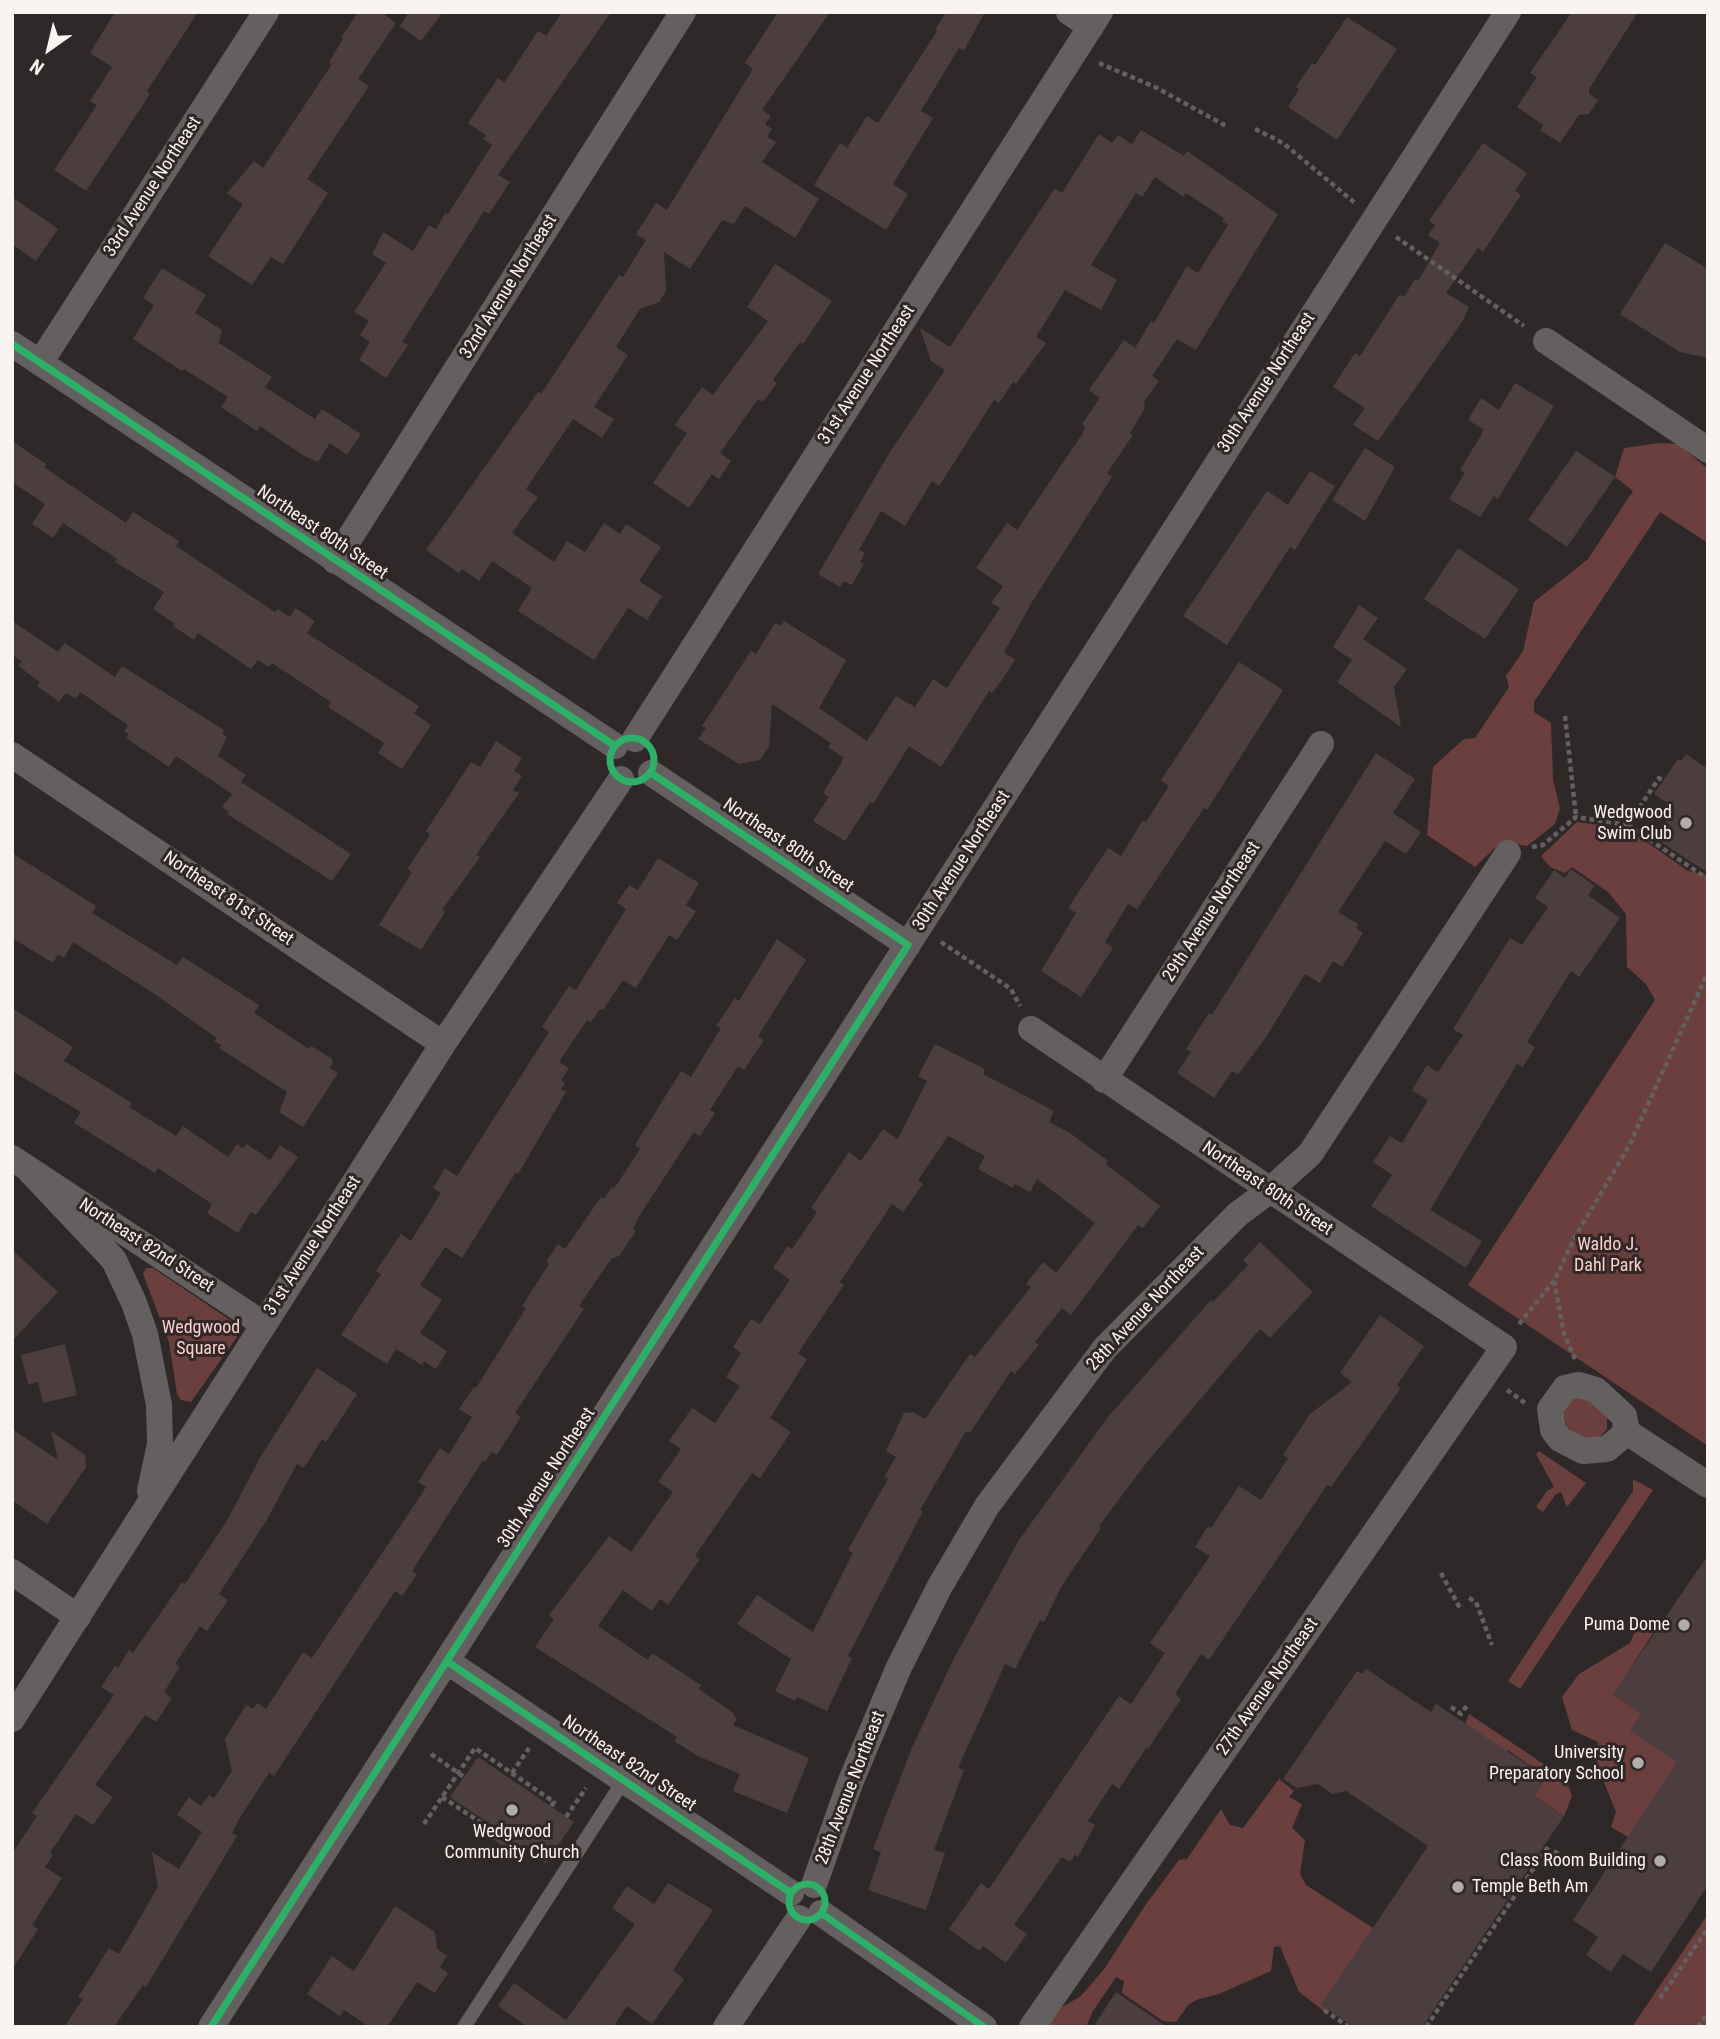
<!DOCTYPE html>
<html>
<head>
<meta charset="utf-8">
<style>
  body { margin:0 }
  #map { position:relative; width:1720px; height:2039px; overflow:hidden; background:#2e2928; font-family:"Roboto Condensed",sans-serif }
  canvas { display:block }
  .frame { position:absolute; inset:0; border:14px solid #f9f3f2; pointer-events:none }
  .north { position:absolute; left:14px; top:14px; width:70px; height:70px; -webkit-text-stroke:5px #302726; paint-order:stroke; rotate:214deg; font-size:19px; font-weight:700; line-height:28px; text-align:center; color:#f9f3f2 }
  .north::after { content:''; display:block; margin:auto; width:24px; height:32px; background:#f9f3f2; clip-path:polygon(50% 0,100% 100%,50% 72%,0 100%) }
</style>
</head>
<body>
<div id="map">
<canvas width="1720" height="2039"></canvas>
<div class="frame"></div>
<div class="north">N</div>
</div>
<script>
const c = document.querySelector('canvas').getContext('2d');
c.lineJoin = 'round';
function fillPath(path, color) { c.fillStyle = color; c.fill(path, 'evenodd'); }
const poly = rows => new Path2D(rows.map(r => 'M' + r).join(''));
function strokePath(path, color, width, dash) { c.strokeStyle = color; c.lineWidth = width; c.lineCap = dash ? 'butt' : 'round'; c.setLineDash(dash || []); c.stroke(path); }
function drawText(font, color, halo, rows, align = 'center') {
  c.font = font + ' "Roboto Condensed",sans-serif'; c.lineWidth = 6; c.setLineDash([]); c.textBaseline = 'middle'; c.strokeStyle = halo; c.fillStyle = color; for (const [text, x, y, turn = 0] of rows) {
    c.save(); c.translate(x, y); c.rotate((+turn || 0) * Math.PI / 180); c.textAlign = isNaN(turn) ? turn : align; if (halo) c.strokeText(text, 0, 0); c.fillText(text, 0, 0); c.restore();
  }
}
fillPath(poly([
  [1660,443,1678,444,1708,469,1708,543,1660,512,1534,702,1534,712,1551,723,1553,780,1560,808,1555,824,1527,846,1501,842,1475,867,1427,835,1433,767,1464,739,1475,738,1509,687,1506,676,1523,651,1534,602,1588,559,1633,491,1615,477,1624,448],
  [1577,822,1628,829,1688,871,1708,875,1708,1446,1468,1285,1655,1000,1646,984,1627,967,1626,914,1608,892,1572,867,1565,873,1550,867,1541,856],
  [146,1268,153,1268,236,1324,239,1329,237,1337,191,1402,181,1400,177,1394,169,1342,143,1274],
  [1576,1398,1590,1401,1607,1417,1607,1429,1599,1438,1589,1440,1572,1432,1566,1425,1563,1411,1568,1402],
  [1539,1451,1586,1483,1567,1507,1561,1492,1556,1494,1543,1512,1536,1507,1547,1491,1554,1487,1536,1454],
  [1633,1479,1653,1490,1520,1689,1508,1681,1633,1491],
  [1640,1620,1655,1630,1614,1694,1642,1714,1631,1730,1702,1755,1628,1837,1611,1827,1616,1812,1597,1765,1598,1742,1572,1730,1562,1697,1579,1674,1630,1643],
  [1469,1714,1566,1779,1572,1796,1564,1816,1534,1796,1546,1777,1508,1750,1499,1762,1465,1725],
  [1279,1779,1294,1791,1289,1797,1302,1804,1292,1828,1305,1840,1300,1874,1306,1885,1373,1928,1324,2011,1299,1992,1280,1946,1274,1947,1271,1971,1219,1994,1199,1999,1189,2004,1176,2022,1163,2021,1122,1993,1124,1981,1116,1977,1093,2011,1086,2027,1046,2027,1062,2007,1081,1996,1105,1968,1144,1907,1179,1860,1187,1859,1221,1809,1230,1825,1243,1828],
  [1708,1914,1708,2027,1632,2027]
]), '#6b3f3e');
fillPath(poly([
  [115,12,198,12,147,91,150,94,86,191,54,170,97,105,90,101,112,67,90,53],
  [358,12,381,12,396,23,358,79,369,86,307,179,328,193,283,264,271,257,252,285,208,256,243,204,227,193,254,161,263,168,332,64,329,62,343,39,341,38],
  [409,12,443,12,421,41,400,26],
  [562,12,611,12,498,175,510,182,489,214,484,211,402,342,408,345,386,378,359,360,370,342,360,335,369,321,354,312,386,263,372,254,383,232,413,251,429,225,436,229,445,213,448,214,492,145,483,139,486,135,468,123,498,78,504,83,538,31,546,36],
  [778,12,830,12,762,110,771,116,765,124,772,129,767,137,776,142,762,162,819,199,795,238,745,206,734,224,722,220,690,269,664,252,666,291,659,302,640,309,616,347,628,355,594,407,614,419,602,438,573,419,526,489,538,497,512,533,554,562,567,541,585,552,604,523,620,534,626,524,661,547,639,581,662,596,647,620,628,608,594,660,518,611,532,588,492,561,479,581,462,569,459,573,426,550,538,392,541,394,619,275,623,277,646,240,636,234,656,203,667,210,753,69,745,63],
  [946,12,985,12,964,50,959,48,921,111,933,118,893,184,908,194,886,230,814,185,840,143,847,148,867,116,878,123,937,31,935,30],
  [1572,12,1638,12,1589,89,1589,94,1598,100,1589,114,1579,115,1560,143,1540,130,1543,125,1517,107,1537,77,1530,73],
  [1347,17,1397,49,1337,140,1288,107,1299,89,1296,87,1312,63,1315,65],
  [1141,130,1184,156,1187,151,1278,214,1196,350,1177,339,1152,376,1159,381,1144,402,1145,408,1130,433,1133,435,1107,473,1112,477,1032,602,1004,652,1015,660,1002,680,992,693,989,691,941,767,909,746,873,804,870,802,845,841,813,821,829,797,823,793,844,758,828,747,831,743,772,704,769,746,760,760,739,764,698,739,706,728,702,726,751,651,756,654,775,623,781,626,784,621,846,660,819,708,867,741,896,696,915,707,933,679,947,688,1000,608,991,603,1003,586,976,568,1007,523,1017,530,1083,433,1085,426,1082,424,1100,398,1089,390,1124,340,1135,348,1151,321,1154,323,1187,266,1198,273,1228,225,1222,221,1224,218,1186,193,1184,197,1155,177,1142,197,1136,193,1091,265,1117,280,1101,310,1065,290,1036,337,1046,343,1016,384,1013,382,999,403,994,400,939,486,932,481,905,526,881,511,859,550,865,553,860,562,864,564,852,585,844,581,840,587,818,574,890,452,945,370,931,361,920,328,950,347,1055,188,1062,193,1099,134,1112,143,1118,135,1132,144],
  [1483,143,1527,173,1515,191,1521,195,1483,252,1478,248,1446,293,1469,307,1462,322,1378,441,1353,425,1365,408,1333,387,1355,353,1360,356,1400,294,1404,297,1415,279,1418,281,1440,243,1428,235,1435,225,1429,221],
  [12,197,58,229,36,261,12,244],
  [1665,243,1708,269,1708,358,1680,352,1620,314],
  [775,264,832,301,803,344,800,342,773,380,777,383,763,402,758,399,720,453,731,461,719,479,712,474,689,508,653,483,687,433,675,425,702,387,713,395,768,321,747,307],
  [162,268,206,295,195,313,222,330,219,343,272,377,265,387,315,419,322,409,361,434,347,455,330,443,318,462,304,456,260,426,257,431,221,407,228,397,184,369,182,371,133,339,154,305,143,298],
  [1515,383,1554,406,1498,499,1494,496,1480,517,1449,499,1465,473,1460,470,1484,430,1468,420,1481,398,1499,410],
  [12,441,46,464,44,467,126,523,133,512,179,541,176,546,275,612,278,609,290,617,295,608,315,621,307,633,419,706,414,713,431,725,402,769,378,753,384,743,328,707,331,702,272,663,269,667,258,660,251,669,198,633,194,640,173,626,175,624,153,609,164,592,115,562,117,559,63,523,53,538,32,524,45,504,12,482],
  [1365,448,1395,467,1365,521,1332,500],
  [1576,451,1615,477,1567,547,1528,520],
  [1310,471,1335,486,1295,550,1290,547,1227,645,1183,616,1267,491,1288,505],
  [1458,548,1519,589,1485,639,1424,599],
  [1359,605,1378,618,1363,639,1407,669,1394,687,1401,727,1337,682,1352,660,1333,647],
  [12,621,58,652,65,643,115,677,122,666,224,730,222,733,227,737,218,756,246,775,241,782,351,854,332,881,227,814,229,812,222,807,232,794,176,756,169,767,126,738,129,734,124,731,128,725,80,692,76,699,66,693,59,702,37,686,40,682,18,666,22,661,12,655],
  [1239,662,1283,690,1207,810,1204,808,1137,909,1128,904,1105,942,1113,948,1081,997,1041,971,1076,913,1068,908,1108,848,1121,856,1143,820,1146,822,1169,786,1161,780],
  [496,741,522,758,514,771,522,776,513,790,519,793,476,855,480,857,442,910,445,912,421,950,379,925,412,872,407,869,430,835,426,831,471,762,480,767],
  [1376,753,1415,779,1393,813,1421,832,1406,854,1385,841,1338,912,1358,924,1356,928,1363,933,1342,967,1333,961,1320,983,1305,974,1266,1037,1238,1075,1232,1071,1214,1098,1177,1073,1191,1052,1186,1049,1209,1013,1212,1015],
  [1686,754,1708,769,1708,873,1655,838,1675,808,1654,794,1678,759,1681,761],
  [12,853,96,906,92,913,177,965,183,957,259,1005,254,1013,309,1049,311,1046,331,1058,333,1063,330,1068,338,1073,303,1127,279,1112,287,1092,219,1048,221,1045,214,1041,217,1038,156,995,73,942,64,958,58,954,53,963,12,938],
  [658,858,699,883,686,905,696,911,677,940,669,935,636,988,623,980,603,1010,600,1009,591,1022,587,1020,559,1062,569,1068,561,1080,565,1083,561,1089,566,1092,518,1174,516,1172,462,1258,445,1247,420,1285,442,1300,420,1333,447,1351,436,1369,424,1361,422,1365,396,1349,387,1364,341,1335,381,1274,376,1271,401,1234,411,1241,441,1193,433,1188,445,1168,457,1176,549,1032,542,1027,553,1010,569,986,576,990,626,909,617,903,629,885,638,890],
  [1571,869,1595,886,1588,895,1620,918,1579,977,1571,971,1527,1042,1535,1047,1523,1067,1517,1064,1430,1210,1482,1241,1466,1268,1371,1206,1392,1175,1373,1162,1390,1136,1402,1143,1428,1100,1412,1090,1427,1065,1438,1072,1463,1035,1453,1029,1510,938,1522,945,1548,907,1535,898,1554,870,1565,878],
  [777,939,806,960,758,1036,764,1040,744,1070,738,1066,710,1110,715,1113,700,1136,694,1132,638,1218,633,1229,636,1231,619,1256,611,1259,579,1306,584,1309,515,1413,521,1417,497,1455,492,1452,485,1462,483,1460,412,1571,417,1574,402,1596,395,1591,274,1776,269,1773,239,1819,232,1833,237,1836,146,1987,143,1985,114,2027,64,2027,83,1999,78,1997,109,1948,119,1954,158,1887,152,1852,179,1869,202,1832,177,1815,189,1797,201,1806,209,1795,214,1798,232,1771,225,1739,246,1705,253,1709,257,1703,266,1709,303,1652,312,1658,417,1501,426,1487,418,1482,440,1448,449,1454,472,1417,459,1409,474,1387,476,1388,526,1308,522,1306,549,1264,546,1262,558,1244,565,1249,601,1197,604,1199,612,1187,614,1189,640,1149,635,1145,681,1071,691,1077,721,1028,716,1026,735,998,739,1001],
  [12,1008,73,1047,64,1061,132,1103,129,1107,176,1136,183,1126,228,1157,237,1144,242,1148,247,1144,270,1160,280,1145,298,1157,256,1215,251,1212,238,1233,207,1213,212,1204,158,1168,155,1173,74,1123,81,1112,12,1071],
  [935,1044,985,1069,983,1074,1054,1111,1049,1122,1070,1133,1108,1161,1106,1164,1160,1206,1143,1228,1138,1225,1071,1315,1062,1308,1035,1342,1039,1345,1015,1374,1011,1371,970,1433,966,1431,920,1510,923,1511,848,1656,852,1658,827,1711,797,1697,795,1701,775,1691,791,1659,737,1624,757,1595,813,1632,853,1553,848,1550,888,1479,884,1477,896,1457,886,1451,904,1413,913,1412,925,1419,970,1354,975,1357,1031,1287,1026,1284,1043,1262,1056,1273,1095,1223,1037,1179,1030,1192,1015,1184,1013,1188,978,1169,985,1156,948,1136,918,1180,923,1184,903,1212,892,1204,840,1282,844,1285,798,1353,807,1359,770,1418,791,1432,760,1478,752,1473,695,1556,700,1559,668,1605,660,1599,652,1611,623,1590,598,1626,648,1660,652,1653,701,1685,699,1689,732,1712,737,1719,733,1725,809,1758,787,1813,733,1791,740,1774,698,1756,674,1741,677,1737,535,1647,554,1619,549,1615,609,1536,631,1552,673,1492,658,1482,681,1449,669,1441,692,1408,715,1423,740,1386,726,1377,741,1353,733,1347,751,1319,760,1324,790,1280,773,1268,788,1246,792,1249,817,1212,811,1208,849,1152,861,1161,883,1129,898,1139,927,1081,918,1076],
  [1260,1242,1313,1292,1270,1338,1260,1329,1147,1462,1099,1526,1101,1528,1061,1587,1044,1622,1040,1620,1015,1669,1005,1664,958,1768,964,1770,934,1850,945,1853,926,1910,868,1890,881,1852,873,1849,911,1750,953,1660,1019,1540,1108,1417,1211,1300,1213,1302,1248,1265,1243,1260],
  [12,1250,58,1292,12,1341],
  [1380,1315,1424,1346,1397,1385,1401,1388,1331,1487,1327,1485,1209,1660,1201,1654,1175,1694,1181,1699,1148,1749,1146,1748,1119,1789,1112,1784,1088,1821,1095,1825,1078,1857,1075,1855,1070,1862,1062,1857,1014,1925,1027,1934,1006,1963,983,1946,979,1951,949,1929,981,1883,989,1889,1119,1696,1131,1704,1165,1653,1150,1643,1210,1556,1195,1547,1208,1526,1211,1528,1239,1486,1261,1500,1288,1458,1283,1455,1310,1414,1352,1382,1340,1373],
  [65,1344,77,1395,43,1403,38,1382,28,1384,21,1355],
  [317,1368,357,1394,326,1442,322,1439,304,1468,297,1464,266,1521,219,1594,228,1600,207,1631,200,1626,175,1664,180,1667,164,1692,172,1698,156,1722,145,1715,95,1785,113,1797,93,1825,76,1814,50,1853,53,1855,45,1867,62,1878,32,1925,38,1929,12,1970,12,1854,37,1816,32,1813,114,1695,101,1687,115,1666,118,1668,129,1650,133,1653,182,1582,185,1584,228,1519,261,1456],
  [12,1429,58,1460,51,1431,85,1455,86,1467,47,1524,12,1500],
  [1708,1555,1708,1885,1651,1972,1623,1954,1611,1972,1586,1955,1598,1937,1573,1920,1677,1762,1630,1731,1642,1714,1613,1694],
  [1366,1669,1431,1712,1436,1704,1546,1777,1534,1796,1564,1816,1422,2027,1354,2027,1321,2005,1428,1846,1346,1791,1332,1794,1318,1784,1297,1788,1283,1779,1357,1671,1362,1674],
  [478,1757,574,1822,546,1863,523,1847,517,1856,491,1838,497,1829,450,1797],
  [668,1883,713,1910,673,1970,684,1979,652,2024,627,2006,613,2027,528,2027,498,2006,514,1983,566,2020,635,1924,612,1908,627,1886,654,1904],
  [395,1906,435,1932,437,1949,447,1956,440,1967,448,1973,435,1993,417,1982,387,2027,370,2027,344,2010,340,2016,307,1994,332,1956,354,1971],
  [1116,1992,1167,2027,1093,2027]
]), '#4c3e3e');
strokePath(poly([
  [1099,63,1157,88,1226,126],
  [1255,129,1283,143,1355,203],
  [1396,237,1524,326],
  [1565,716,1576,817],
  [1628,825,1708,879],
  [1532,847,1543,845,1576,817,1628,825,1659,778,1663,781],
  [941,942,1011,989,1020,1006],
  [1519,1324,1553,1282],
  [1575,1359,1564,1334,1554,1281,1575,1237,1629,1146,1708,972],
  [1507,1390,1525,1403],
  [1441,1573,1461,1610],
  [1469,1598,1476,1602,1492,1645],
  [1451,1707,1461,1714,1468,1704],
  [431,1754,464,1777],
  [512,1773,529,1748],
  [442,1797,495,1832],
  [566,1817,586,1788],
  [424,1824,475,1748,554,1802,551,1807],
  [1554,1851,1566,1859],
  [1660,1998,1708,1928],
  [1324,2010,1349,2027],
  [1426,2027,1548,1847],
  [1698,2027,1708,2013]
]), '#64605f', 4.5, [5, 3.5]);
strokePath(poly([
  [464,2027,624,1780]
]), '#64605f', 14);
strokePath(poly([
  [1069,12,1091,27],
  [1546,341,1708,450],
  [12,344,615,746],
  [40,363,266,12],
  [335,561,683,12],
  [635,739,1100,12],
  [12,755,443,1044],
  [651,773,908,945],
  [1031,1029,1504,1347,1032,2027],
  [1104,1080,1321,744],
  [12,1158,263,1324],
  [28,1169,114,1260,134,1303,145,1334,159,1405,160,1444,150,1491],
  [1627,1432,1607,1449,1583,1451,1560,1439,1553,1430,1550,1409,1565,1388,1579,1385,1596,1390,1624,1416,1627,1432,1708,1485],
  [12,1572,78,1617],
  [448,1662,791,1893],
  [12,1719,443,1044,621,779],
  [814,1885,850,1783,899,1667,940,1586,987,1506,1105,1348,1238,1214,1269,1191,1310,1154,1508,853],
  [821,1913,984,2027],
  [211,2027,1508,12],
  [726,2027,799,1918]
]), '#64605f', 26);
strokePath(poly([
  [12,344,615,746],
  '610 760a22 22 0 1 1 44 0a22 22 0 1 1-44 0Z',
  [448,1662,791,1893],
  '789 1902a18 18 0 1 1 36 0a18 18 0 1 1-36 0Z',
  [821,1913,984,2027],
  [211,2027,908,945,651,773]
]), '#2db169', 7);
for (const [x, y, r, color] of [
  [1686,823,7,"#b2acab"],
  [1684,1625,7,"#b2acab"],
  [1638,1763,7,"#b2acab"],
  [512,1810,7,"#b2acab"],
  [1660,1861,7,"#b2acab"],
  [1458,1887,7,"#b2acab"]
]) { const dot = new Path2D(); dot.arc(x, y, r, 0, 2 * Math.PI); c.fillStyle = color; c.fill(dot); strokePath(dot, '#302726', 2.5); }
drawText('18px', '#f9f3f2', '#302726', [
  ["33rd Avenue Northeast",153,187,-57],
  ["32nd Avenue Northeast",509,287,-58],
  ["31st Avenue Northeast",867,375,-57],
  ["30th Avenue Northeast",1267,383,-57],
  ["Northeast 80th Street",322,533,34],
  ["Northeast 80th Street",788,846,34],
  ["30th Avenue Northeast",962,861,-57],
  ["Northeast 81st Street",228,899,34],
  ["29th Avenue Northeast",1212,912,-57],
  ["Northeast 80th Street",1267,1189,34],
  ["Northeast 82nd Street",146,1246,33],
  ["31st Avenue Northeast",313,1246,-57],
  ["28th Avenue Northeast",1146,1309,-47],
  ["30th Avenue Northeast",547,1478,-57],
  ["27th Avenue Northeast",1268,1687,-55],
  ["Northeast 82nd Street",629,1764,34],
  ["28th Avenue Northeast",851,1788,-69]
]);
drawText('18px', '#f9f3f2', '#302726', [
  ["Wedgwood",1672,813],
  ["Swim Club",1672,834],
  ["Puma Dome",1670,1625],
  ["University",1624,1753],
  ["Preparatory School",1624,1774],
  ["Wedgwood",512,1832,"center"],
  ["Community Church",512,1853,"center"],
  ["Class Room Building",1646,1861],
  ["Temple Beth Am",1472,1887,"left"]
], 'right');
drawText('18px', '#f9cfcd', '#302726', [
  ["Waldo J.",1608,1245],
  ["Dahl Park",1608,1266],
  ["Wedgwood",201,1328],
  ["Square",201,1349]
]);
</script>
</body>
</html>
